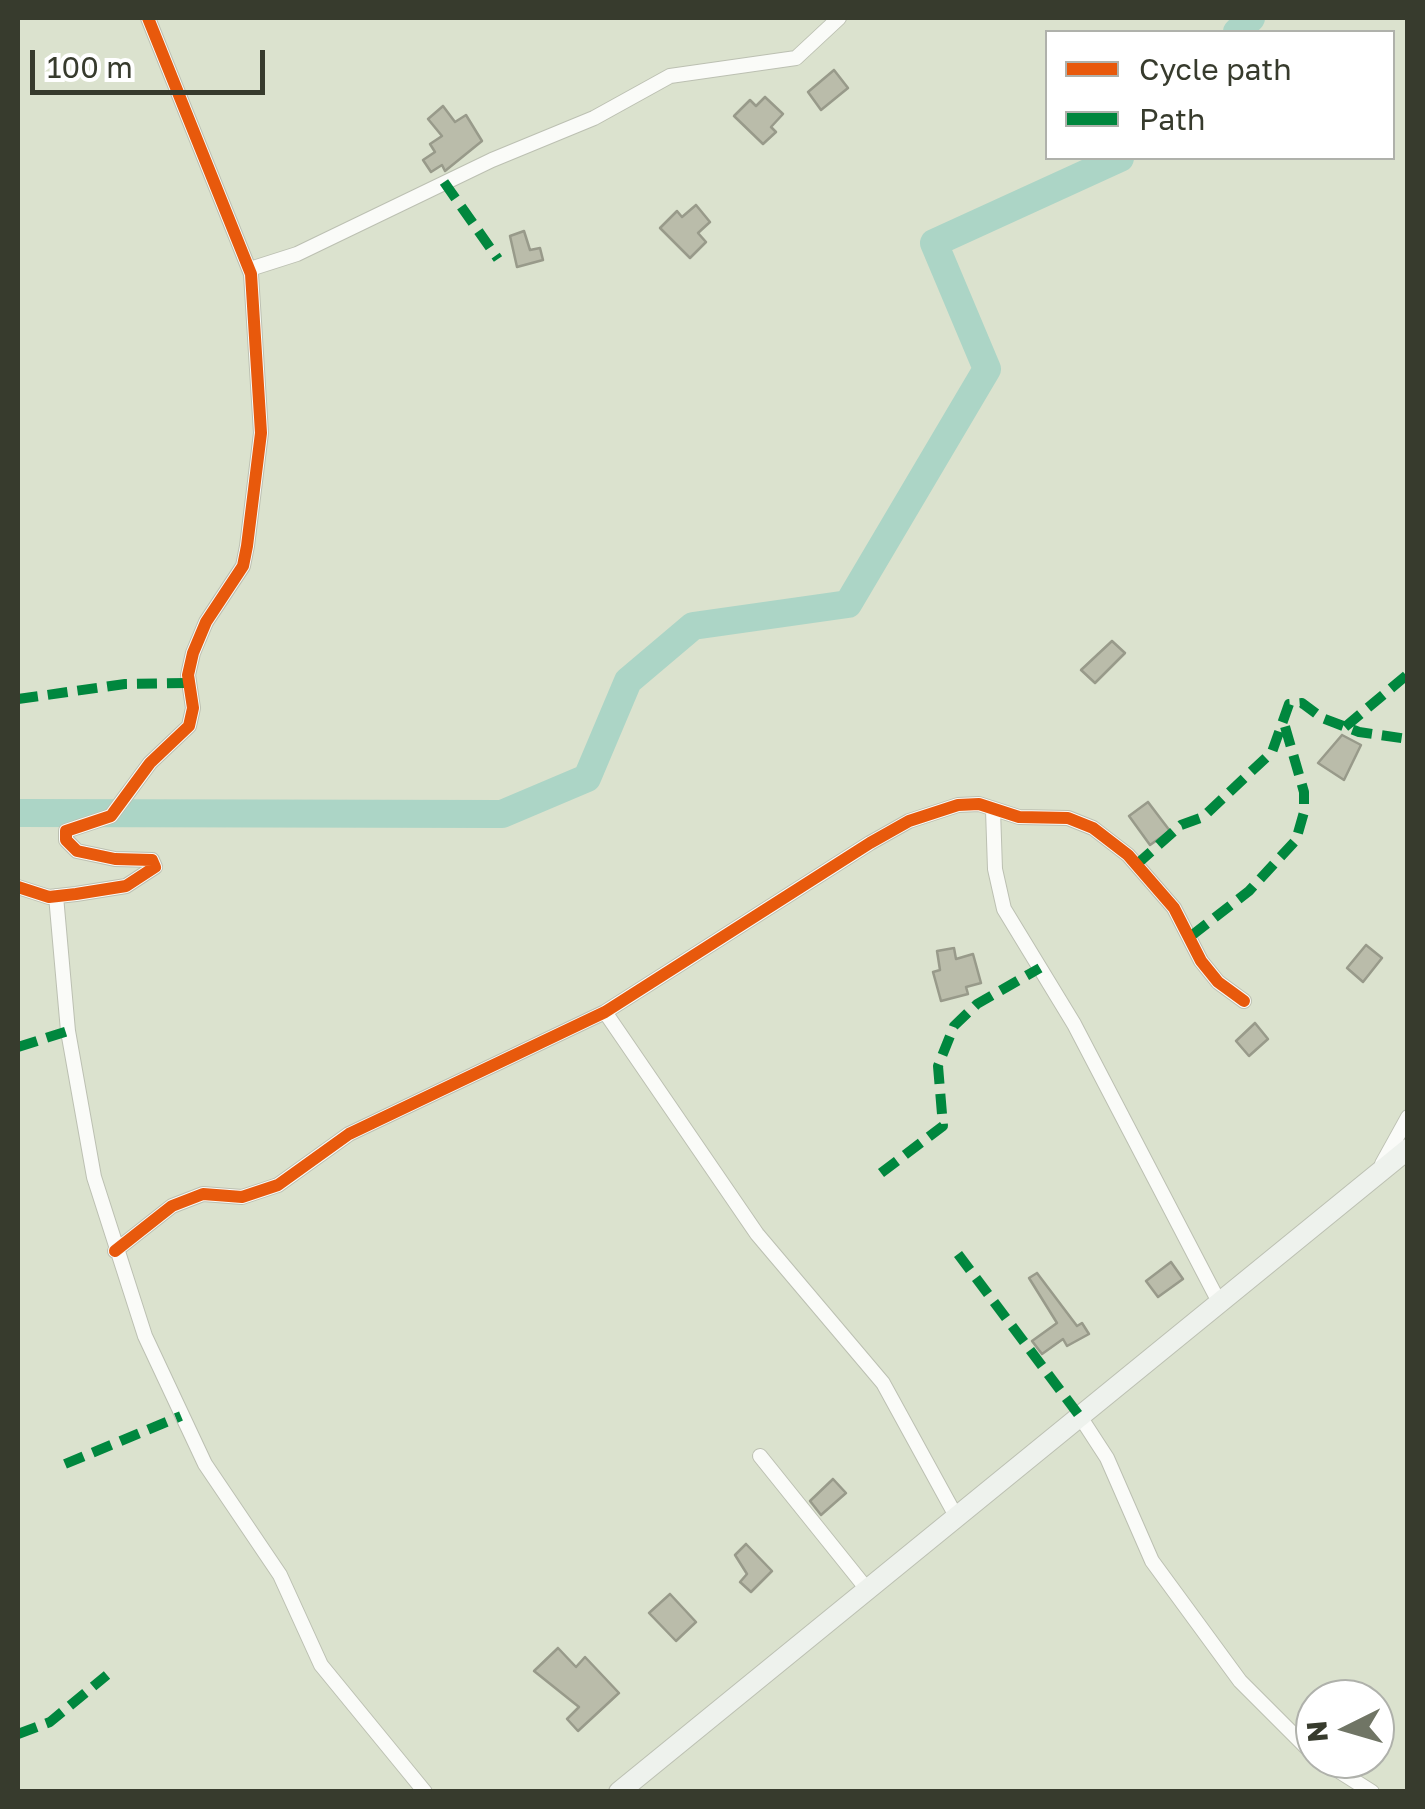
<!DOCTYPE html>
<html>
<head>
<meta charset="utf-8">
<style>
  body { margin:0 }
  #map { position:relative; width:1425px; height:1809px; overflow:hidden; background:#dbe2ce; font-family:"Golos Text",sans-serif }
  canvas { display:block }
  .frame { position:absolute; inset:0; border:20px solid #373b2d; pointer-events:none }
  .legend { position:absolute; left:1045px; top:30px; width:350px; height:130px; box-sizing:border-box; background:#fff; border:2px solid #afb1ab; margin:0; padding:12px 18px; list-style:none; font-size:30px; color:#373b2d }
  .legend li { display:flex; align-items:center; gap:20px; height:50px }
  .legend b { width:50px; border:2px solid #afb1ab }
  .north { position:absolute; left:1295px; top:1679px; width:100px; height:100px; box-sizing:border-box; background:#fff; border:2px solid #afb1ab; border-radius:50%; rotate:265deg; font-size:28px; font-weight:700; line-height:40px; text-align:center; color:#373b2d }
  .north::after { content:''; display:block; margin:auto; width:35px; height:45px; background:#707565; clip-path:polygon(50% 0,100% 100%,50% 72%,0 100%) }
  .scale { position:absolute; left:30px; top:50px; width:235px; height:45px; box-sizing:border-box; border:5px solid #373b2d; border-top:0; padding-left:12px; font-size:30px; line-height:35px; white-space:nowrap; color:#373b2d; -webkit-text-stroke:8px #fff; paint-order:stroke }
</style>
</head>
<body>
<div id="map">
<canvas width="1425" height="1809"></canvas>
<div class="frame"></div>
<ul class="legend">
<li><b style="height:12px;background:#e8590c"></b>Cycle path</li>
<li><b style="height:12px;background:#00873e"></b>Path</li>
</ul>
<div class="north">N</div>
<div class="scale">100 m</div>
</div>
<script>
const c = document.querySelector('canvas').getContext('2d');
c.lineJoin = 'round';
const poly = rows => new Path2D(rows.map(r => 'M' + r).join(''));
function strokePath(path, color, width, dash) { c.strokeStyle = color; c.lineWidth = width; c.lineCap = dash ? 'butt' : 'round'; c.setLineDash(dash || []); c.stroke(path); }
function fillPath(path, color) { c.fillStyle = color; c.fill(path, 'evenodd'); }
strokePath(poly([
  [1237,32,1251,18],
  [18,813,502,814,587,778,628,681,693,626,848,604,987,369,934,243,1120,158]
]), '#acd5c6', 28);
const building = poly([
  [834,70,848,88,821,110,808,92,834,70],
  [765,97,783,114,771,127,776,132,763,144,734,116,750,100,756,106,765,97],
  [443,106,455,122,466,115,482,141,445,171,442,165,431,172,423,160,435,152,430,144,442,136,428,119,443,106],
  [696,205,710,222,698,233,706,242,690,258,660,228,677,211,682,217,696,205],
  [524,231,530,250,540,248,543,260,517,267,510,236,524,231],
  [1112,641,1125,653,1095,683,1081,670,1112,641],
  [1342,735,1361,745,1344,780,1318,763,1342,735],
  [1148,802,1170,831,1150,845,1129,816,1148,802],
  [1366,945,1382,958,1363,982,1347,968,1366,945],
  [954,948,956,959,973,954,981,983,966,987,968,994,941,1001,933,972,940,970,937,951,954,948],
  [1255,1023,1268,1039,1249,1056,1236,1041,1255,1023],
  [1171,1262,1183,1279,1158,1297,1146,1281,1171,1262],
  [1037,1273,1077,1326,1082,1323,1089,1334,1067,1346,1063,1339,1042,1354,1032,1341,1057,1323,1029,1278,1037,1273],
  [833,1479,846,1493,821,1515,810,1501,833,1479],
  [746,1544,772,1571,751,1592,740,1582,747,1574,735,1555,746,1544],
  [670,1594,696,1622,676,1641,649,1613,670,1594],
  [558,1648,576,1667,585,1657,619,1693,578,1731,567,1719,579,1707,534,1671,558,1648]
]);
fillPath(building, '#babcaa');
strokePath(building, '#989a8a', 2.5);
const minor = poly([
  [250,269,297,254,492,160,594,118,670,76,796,58,839,18],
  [993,810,995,869,1004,909,1074,1024,1219,1302],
  [18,887,49,897,76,894,126,886,155,867,152,860,115,859,77,851,66,840,66,831,111,816,150,763,189,726,193,708,188,675,193,653,206,622,243,566,247,546,261,433,251,274,148,18],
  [56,896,68,1031,94,1177,145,1336,205,1464,280,1575,321,1665,425,1792],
  [605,1012,757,1234,883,1383,957,1518],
  [1382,1164,1408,1117],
  [115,1251,172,1206,203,1194,242,1197,278,1185,349,1134,605,1012,870,843,909,821,958,805,979,804,1019,817,1068,818,1093,828,1128,855,1174,908,1201,961,1218,982,1244,1001],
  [1081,1418,1107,1458,1152,1561,1240,1681,1315,1756],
  [760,1456,866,1588],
  [1320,1759,1372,1792]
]);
const secondary = poly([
  [619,1792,1408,1149]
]);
strokePath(minor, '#bcc0b2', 16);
strokePath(secondary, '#bcc0b2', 22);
strokePath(minor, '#fafbf8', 14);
strokePath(secondary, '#eef2ed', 20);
strokePath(poly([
  [444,182,498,259],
  [18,699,125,684,189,683],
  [1345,727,1408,674],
  [1136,865,1181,825,1203,817,1272,752,1289,704,1302,703,1322,718,1359,732,1408,739],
  [1191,936,1249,891,1296,840,1304,812,1304,792,1284,723],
  [18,1047,68,1031],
  [881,1173,943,1126,938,1066,954,1026,977,1004,1040,968],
  [958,1254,1081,1418],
  [65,1464,181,1416],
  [18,1734,50,1722,107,1675]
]), '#00873e', 10, [20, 10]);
strokePath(poly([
  [18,887,49,897,76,894,126,886,155,867,152,860,115,859,77,851,66,840,66,831,111,816,150,763,189,726,193,708,188,675,193,653,206,622,243,566,247,546,261,433,251,274,148,18],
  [115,1251,172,1206,203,1194,242,1197,278,1185,349,1134,605,1012,870,843,909,821,958,805,979,804,1019,817,1068,818,1093,828,1128,855,1174,908,1201,961,1218,982,1244,1001]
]), '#e8590c', 12);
</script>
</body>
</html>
